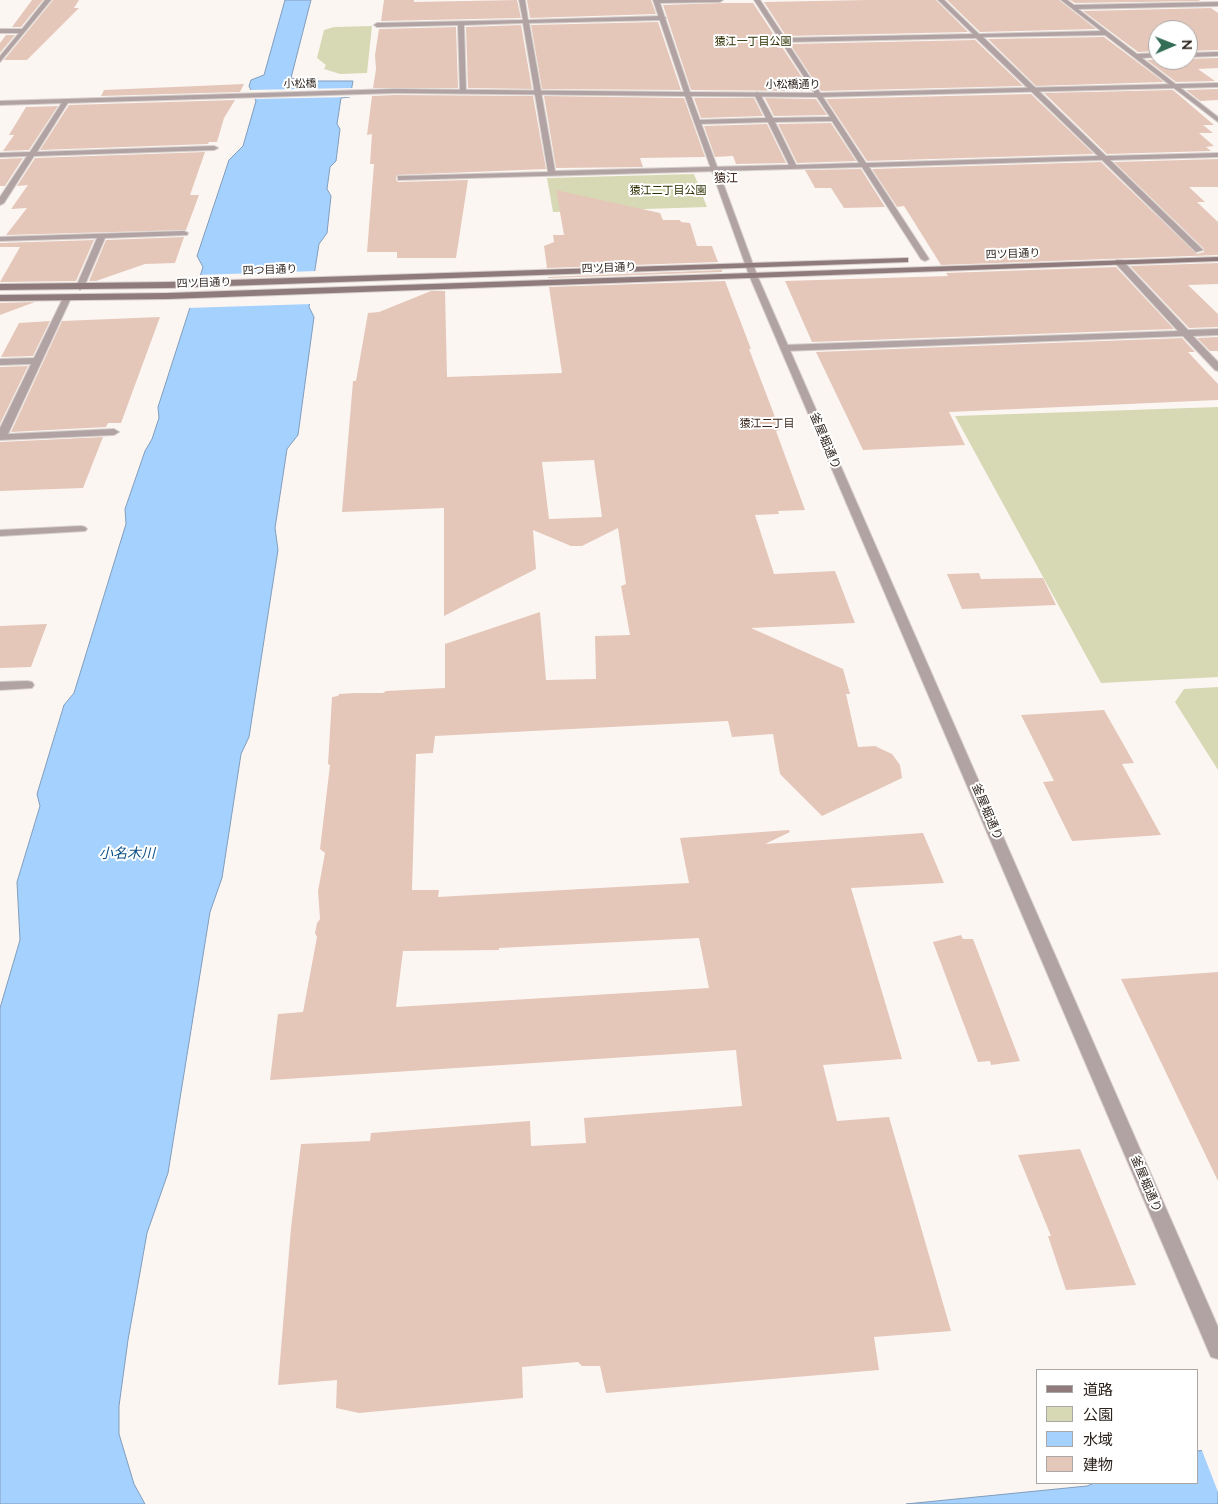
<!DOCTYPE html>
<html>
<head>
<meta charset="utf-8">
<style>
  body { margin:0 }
  #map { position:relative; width:1218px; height:1504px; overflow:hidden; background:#fcf6f3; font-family:Mulish,"Noto Sans JP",sans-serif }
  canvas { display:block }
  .legend { position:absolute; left:1036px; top:1369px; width:162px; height:115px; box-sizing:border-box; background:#fff; border:1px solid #aba7a5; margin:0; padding:6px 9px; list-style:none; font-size:15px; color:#2e241e }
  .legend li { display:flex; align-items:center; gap:10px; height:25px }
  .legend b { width:25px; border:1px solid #aba7a5 }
  .north { position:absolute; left:1148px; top:20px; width:50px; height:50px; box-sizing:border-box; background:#fff; border:1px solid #aba7a5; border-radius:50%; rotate:89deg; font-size:14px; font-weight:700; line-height:20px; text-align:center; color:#2e241e }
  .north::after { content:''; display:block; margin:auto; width:18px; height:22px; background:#346e56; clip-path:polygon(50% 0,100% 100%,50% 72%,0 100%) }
</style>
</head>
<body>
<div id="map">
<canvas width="1218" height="1504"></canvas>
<ul class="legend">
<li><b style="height:6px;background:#8f7b7b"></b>道路</li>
<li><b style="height:14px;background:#d7d9b4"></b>公園</li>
<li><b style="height:14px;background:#a4d1fe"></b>水域</li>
<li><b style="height:14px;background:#e4c7b9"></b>建物</li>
</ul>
<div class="north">N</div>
</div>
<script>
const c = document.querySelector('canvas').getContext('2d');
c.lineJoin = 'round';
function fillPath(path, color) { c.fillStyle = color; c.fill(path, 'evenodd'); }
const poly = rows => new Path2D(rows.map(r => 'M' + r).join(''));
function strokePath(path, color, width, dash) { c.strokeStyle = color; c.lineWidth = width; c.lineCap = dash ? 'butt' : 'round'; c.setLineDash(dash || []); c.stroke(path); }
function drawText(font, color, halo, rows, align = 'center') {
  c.font = font + ' Mulish,"Noto Sans JP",sans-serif'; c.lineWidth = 4; c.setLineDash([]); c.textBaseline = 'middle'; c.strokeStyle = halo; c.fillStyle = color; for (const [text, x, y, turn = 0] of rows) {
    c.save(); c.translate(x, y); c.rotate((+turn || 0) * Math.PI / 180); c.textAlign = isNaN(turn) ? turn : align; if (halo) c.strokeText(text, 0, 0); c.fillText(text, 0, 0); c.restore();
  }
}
fillPath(poly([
  [372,26,367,73,340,74,324,69,326,65,317,58,324,30,334,27],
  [694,174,707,207,553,212,547,178],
  [1218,407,1218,677,1101,683,955,416],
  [1218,687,1218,770,1175,702,1184,689]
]), '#d7d9b4');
const water = poly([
  [285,0,311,0,291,78,306,81,353,81,350,97,341,98,337,124,340,129,336,161,330,167,327,189,331,196,327,233,319,244,309,307,314,317,298,435,287,449,275,528,278,550,249,737,241,754,222,878,210,912,168,1173,147,1233,128,1340,119,1406,119,1434,134,1484,145,1504,0,1504,0,1008,20,940,17,882,40,806,37,794,64,705,74,693,126,524,125,509,145,451,152,439,159,418,158,407,203,267,197,256,229,160,243,146,256,101,249,86,251,80,264,75,285,0],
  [1218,1449,1218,1504,906,1504,1087,1486,1094,1483,1197,1483,1197,1451,1218,1449]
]);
fillPath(water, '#a4d1fe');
strokePath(water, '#819dbb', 1);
fillPath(poly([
  [354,88,352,97,252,99,248,90],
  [317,271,312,304,187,308,198,275],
  [1218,1447,1218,1492,1201,1448]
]), '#fcf6f3');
fillPath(poly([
  [32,0,43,0,21,27,12,27],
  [53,0,79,0,74,8,79,8,27,60,4,60],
  [384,0,414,0,414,2,517,0,521,18,381,21],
  [527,0,651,0,656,14,530,18],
  [867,0,936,0,968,32,786,36,764,2],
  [947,0,1059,0,1096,29,980,32],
  [1070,0,1199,0,1200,1,1075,3],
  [722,3,753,3,811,91,691,90,663,5],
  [1211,8,1218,13,1218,50,1188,51,1188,30,1158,30,1158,51,1138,52,1083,11],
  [658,22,681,90,542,89,531,25],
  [521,25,532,89,468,88,466,27],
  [456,27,458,88,373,88,376,69,375,55,379,29],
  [6,35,15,35,0,53,0,43],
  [1104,37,1164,82,1036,86,988,39],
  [975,40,1023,86,821,91,790,44],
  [1218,58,1218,68,1198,69,1215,81,1176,82,1147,60],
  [244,84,240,92,101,96,104,90],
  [1218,89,1218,100,1200,101,1186,90],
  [1173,90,1214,125,1203,125,1213,133,1199,133,1214,146,1206,147,1211,151,1107,154,1044,93],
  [1031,94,1094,154,867,161,826,99],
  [395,95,533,96,546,169,397,175,396,180,398,182,468,180,456,258,397,258,397,252,367,252,374,164,370,164,372,134,367,135,372,96],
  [544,96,684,98,705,157,640,158,643,167,556,168],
  [694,98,754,98,763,116,701,118],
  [765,98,816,99,827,115,774,116],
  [235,100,224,118,217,142,209,142,208,144,40,150,69,105],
  [58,106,29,150,3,151,14,135,9,135,26,107],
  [831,123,856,161,797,163,778,124],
  [767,124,786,163,736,164,733,156,715,157,704,126],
  [205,152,190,195,199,195,186,230,6,235,27,208,11,209,28,185,17,186,35,158],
  [23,158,5,186,0,186,0,159],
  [1218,159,1218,187,1189,187,1205,202,1197,202,1218,222,1218,255,941,265,904,206,897,207,872,169,1101,162,1197,254,1204,252,1204,249,1114,162],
  [861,169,885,207,844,208,831,188,815,188,805,170],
  [556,190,660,213,663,220,680,220,681,222,690,223,697,246,712,246,718,262,547,268,544,246,554,242,553,235,564,235],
  [184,237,175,263,145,264,96,281,89,281,106,240],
  [94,240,76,281,0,282,20,247,0,247,0,243],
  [1218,263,1218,284,1188,285,1218,314,1218,327,1189,328,1130,266],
  [1116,267,1174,329,812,342,785,281,948,276,946,273],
  [722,270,722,272,548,278,548,277],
  [725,281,751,349,749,349,780,430,776,431,805,510,778,511,779,514,755,515,774,574,835,571,855,623,751,628,843,669,850,694,846,694,858,747,875,746,892,754,900,765,902,778,822,816,780,774,773,734,732,737,728,721,435,736,433,753,416,754,412,890,439,890,438,897,689,883,680,838,789,830,790,832,765,844,923,833,944,883,851,888,902,1059,823,1065,837,1121,889,1117,951,1331,874,1337,879,1370,606,1393,600,1366,582,1366,578,1362,522,1367,523,1398,359,1413,336,1408,337,1380,278,1385,291,1228,301,1144,370,1141,371,1133,530,1121,531,1146,586,1143,584,1118,742,1106,736,1050,270,1080,278,1014,303,1012,317,937,315,933,317,923,320,919,318,891,325,853,320,849,330,765,328,764,332,697,338,696,339,694,355,693,383,693,386,691,445,688,445,644,540,612,546,680,596,679,595,636,630,635,621,586,626,584,618,528,582,546,571,546,533,530,536,569,444,616,444,508,342,512,353,381,356,381,368,313,379,312,431,291,445,291,447,377,562,373,549,287],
  [594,460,602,517,549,519,542,462],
  [699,938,709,988,396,1007,403,951,499,950,499,948],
  [35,302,0,315,0,303],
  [160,317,121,423,108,423,106,427,11,432,62,321],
  [50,321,33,356,1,357,19,323],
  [1218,337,1218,351,1210,351,1197,338],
  [1182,338,1195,352,1188,352,1218,384,1218,400,949,412,965,445,863,450,816,352],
  [28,366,0,424,0,367],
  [103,437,83,488,0,491,0,442],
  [979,573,981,579,1043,578,1056,605,962,609,947,574],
  [47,624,31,667,0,668,0,626],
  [1104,710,1134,763,1122,764,1161,835,1072,841,1043,782,1054,781,1021,715],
  [961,935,963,939,973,939,1020,1061,991,1065,990,1061,978,1062,933,942],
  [1218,972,1218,1181,1121,979],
  [1080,1149,1113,1229,1136,1285,1066,1290,1048,1236,1051,1236,1018,1155]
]), '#e4c7b9');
const minor = poly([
  [45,0,51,0,0,62,0,56,19,33,0,33,0,29,22,29,45,0],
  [519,0,525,0,528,20,663,16,666,18,663,20,529,23,555,171,789,165,768,122,697,124,694,122,697,120,766,118,754,94,757,92,760,94,773,118,830,117,754,0,760,0,785,38,973,34,938,0,944,0,979,34,1101,31,1061,0,1067,0,1074,5,1218,2,1218,6,1078,9,1137,54,1158,53,1158,57,1142,58,1218,117,1218,122,1105,35,983,37,1106,156,1218,153,1218,157,1110,160,1203,250,1196,252,1102,160,869,167,929,259,925,261,921,259,862,167,398,180,398,176,401,176,548,172,523,23,464,25,466,91,463,93,460,91,458,25,377,27,374,25,377,23,523,20,519,0],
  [976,38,1098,156,866,163,787,42,976,38],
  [832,121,859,163,796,165,775,122,832,121],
  [655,0,723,0,720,2,657,3,655,0],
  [1218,52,1218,56,1188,57,1188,53,1218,52],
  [66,99,69,101,37,152,214,146,218,148,214,150,34,156,4,203,0,205,0,197,27,156,0,157,0,153,30,152,63,101,66,99],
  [184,231,188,233,187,235,105,238,84,287,80,290,76,287,97,238,0,241,0,237,184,231],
  [1116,260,1122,260,1188,330,1218,329,1218,335,1193,336,1218,362,1218,371,1215,370,1183,336,785,351,780,348,785,345,1178,331,1116,264,1116,260],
  [67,295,71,298,8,434,114,429,119,432,114,435,0,440,0,428,31,364,0,365,0,359,34,358,63,298,67,295],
  [81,526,85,527,87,529,85,531,0,536,0,530,81,526],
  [27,681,32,682,34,685,32,688,0,690,0,682,27,681]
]);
const tertiary = poly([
  [653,0,659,0,690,92,818,93,1218,83,1218,87,818,97,691,96,757,275,1218,1327,1218,1359,1211,1357,1208,1350,749,275,685,96,395,93,0,105,0,101,395,89,684,92,653,0]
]);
const secondary = poly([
  [1218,257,1218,261,168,299,0,301,0,295,168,293,1218,257],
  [905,258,908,258,908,262,169,288,0,290,0,284,169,282,905,258]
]);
strokePath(minor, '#d7d0cd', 2);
strokePath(tertiary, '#d7d0cd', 2);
strokePath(secondary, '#d7d0cd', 2);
fillPath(minor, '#b1a3a3');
fillPath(tertiary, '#b1a3a3');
fillPath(secondary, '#8f7b7b');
drawText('11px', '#2d2e00', '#fff', [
  ["猿江一丁目公園",753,42],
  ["猿江二丁目公園",668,191]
]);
drawText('11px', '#2e241e', '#fff', [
  ["小松橋",300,84,-1],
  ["小松橋通り",793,85],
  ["四ツ目通り",1013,254,-2],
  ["四ツ目通り",609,268,-2],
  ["四つ目通り",270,270,-2],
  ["四ツ目通り",204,283,-2]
]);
drawText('11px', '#3b261b', '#fff', [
  ["猿江二丁目",767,424]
]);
drawText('12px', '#3b261b', '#fff', [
  ["猿江",726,178]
]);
drawText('12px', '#2e241e', '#fff', [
  ["釜屋堀通り",825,441,67],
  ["釜屋堀通り",987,812,67],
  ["釜屋堀通り",1146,1184,67]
]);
drawText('italic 14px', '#0e5086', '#fff', [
  ["小名木川",127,854]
]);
</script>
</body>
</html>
